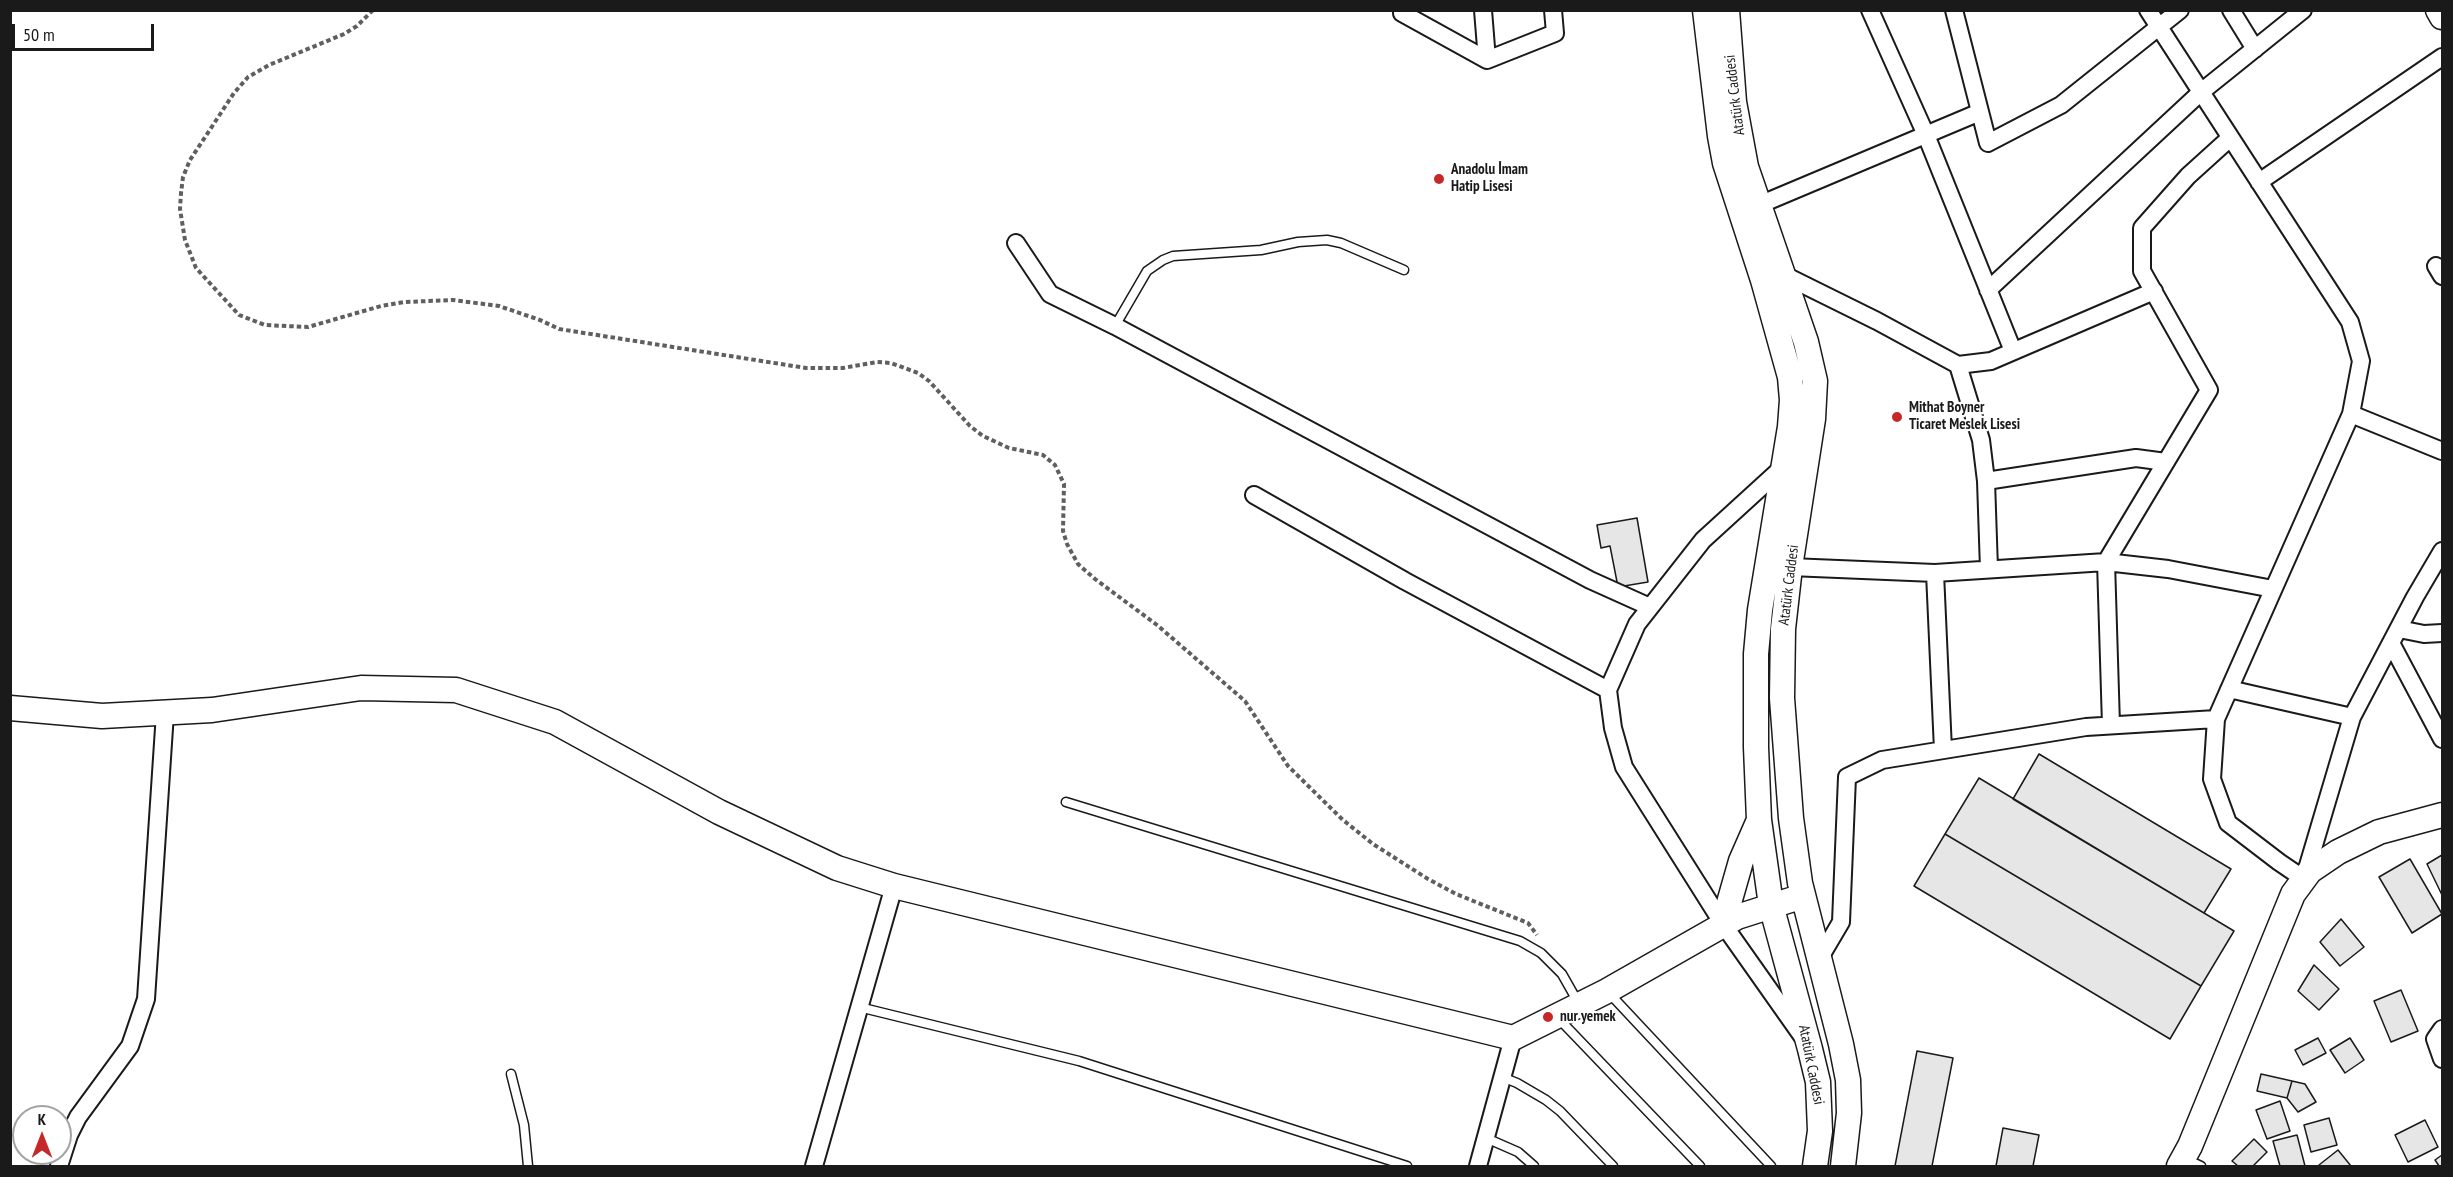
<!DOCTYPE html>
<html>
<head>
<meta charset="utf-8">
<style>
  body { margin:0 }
  #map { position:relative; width:2453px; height:1177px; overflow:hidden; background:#fff; font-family:"PT Sans Narrow",sans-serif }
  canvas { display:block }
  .frame { position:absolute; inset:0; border:12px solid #1a1a1a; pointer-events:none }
  .north { position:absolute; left:12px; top:1105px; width:60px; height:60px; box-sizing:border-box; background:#fff; border:2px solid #a3a3a3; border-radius:50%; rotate:0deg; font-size:16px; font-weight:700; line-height:24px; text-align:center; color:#1a1a1a }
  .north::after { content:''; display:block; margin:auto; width:21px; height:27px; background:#c62828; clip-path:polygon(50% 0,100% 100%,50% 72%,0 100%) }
  .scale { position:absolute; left:12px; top:24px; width:142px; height:27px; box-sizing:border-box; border:3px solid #1a1a1a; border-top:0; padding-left:8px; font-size:18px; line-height:21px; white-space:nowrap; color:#1a1a1a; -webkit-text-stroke:4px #fff; paint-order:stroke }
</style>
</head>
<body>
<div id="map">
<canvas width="2453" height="1177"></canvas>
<div class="frame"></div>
<div class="north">K</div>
<div class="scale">50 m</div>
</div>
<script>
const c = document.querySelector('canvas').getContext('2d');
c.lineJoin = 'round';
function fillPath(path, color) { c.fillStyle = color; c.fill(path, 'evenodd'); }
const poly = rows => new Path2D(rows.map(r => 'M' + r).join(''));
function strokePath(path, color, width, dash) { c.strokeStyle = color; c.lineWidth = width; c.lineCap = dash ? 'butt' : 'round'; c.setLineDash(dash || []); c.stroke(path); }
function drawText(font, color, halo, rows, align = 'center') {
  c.font = font + ' "PT Sans Narrow",sans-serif'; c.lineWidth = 4.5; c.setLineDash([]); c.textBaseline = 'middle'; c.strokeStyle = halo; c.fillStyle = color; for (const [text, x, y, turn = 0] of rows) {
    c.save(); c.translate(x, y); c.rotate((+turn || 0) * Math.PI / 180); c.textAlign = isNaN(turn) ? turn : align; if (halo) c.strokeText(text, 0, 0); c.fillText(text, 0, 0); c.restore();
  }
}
const building = poly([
  [1637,518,1648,582,1618,587,1610,546,1601,548,1597,525,1637,518],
  [2039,754,2231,869,2204,913,2013,799,2039,754],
  [1979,778,2234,931,2201,986,1945,834,1979,778],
  [1945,834,2201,986,2170,1039,1914,886,1945,834],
  [2442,855,2442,895,2427,864,2442,855],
  [2410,859,2442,914,2412,933,2379,877,2410,859],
  [2341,919,2364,947,2340,966,2320,942,2341,919],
  [2314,965,2339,989,2319,1010,2298,991,2314,965],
  [2401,990,2418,1031,2391,1042,2374,1001,2401,990],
  [2318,1038,2326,1053,2303,1065,2295,1050,2318,1038],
  [2350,1038,2364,1060,2345,1073,2330,1050,2350,1038],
  [1917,1051,1953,1058,1932,1166,1895,1166,1917,1051],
  [2261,1074,2292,1081,2287,1098,2257,1091,2261,1074],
  [2292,1081,2305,1084,2316,1102,2298,1112,2287,1098,2292,1081],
  [2280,1101,2290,1131,2267,1139,2256,1110,2280,1101],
  [2329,1118,2337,1145,2311,1152,2304,1125,2329,1118],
  [2425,1120,2438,1147,2408,1162,2395,1135,2425,1120],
  [2003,1128,2039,1135,2033,1166,1996,1166,2003,1128],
  [2297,1135,2305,1166,2280,1166,2273,1141,2297,1135],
  [2254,1139,2267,1152,2253,1166,2238,1166,2232,1161,2254,1139],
  [2338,1150,2351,1166,2321,1166,2319,1165,2338,1150],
  [2442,1155,2442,1166,2439,1166,2435,1160,2442,1155]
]);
fillPath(building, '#e6e6e6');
strokePath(building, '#1a1a1a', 1.5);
const lane = poly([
  [1115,326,1147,271,1163,260,1173,256,1261,250,1298,242,1327,240,1341,243,1404,270],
  [1066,802,1520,941,1541,953,1562,974,1579,1004],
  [1609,993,1771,1166],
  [859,1007,1079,1061,1407,1166],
  [1559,1019,1700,1166],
  [511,1074,524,1125,528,1166],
  [1502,1077,1517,1083,1546,1100,1560,1111,1613,1166],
  [1486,1138,1518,1152,1534,1166],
  [2186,1159,2201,1166]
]);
const street = poly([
  [1402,10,1402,13,1487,60,1555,33,1553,10],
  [1483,10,1487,60],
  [1870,10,1926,135,2013,351],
  [1954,10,1988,143,2061,105,2180,10],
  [2148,10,2350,322,2361,361,2351,414,2216,719,2212,779,2228,823,2279,862,2304,879,2352,717,2415,597,2442,551],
  [2231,10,2255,49],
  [2259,182,2442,57],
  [1759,205,1980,112],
  [1016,243,1050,294,1115,326,1590,580,1650,607],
  [2436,266,2442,276],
  [1784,275,1877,321,1958,365,1991,361,2154,291],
  [1988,290,2201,92,2303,10],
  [1958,365,1981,440,1986,481,1989,569],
  [2351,414,2442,451],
  [1783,467,1703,540,1637,624,1608,690,1613,728,1624,767,1723,924,1802,1036],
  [1986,481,2136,458,2166,462],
  [1254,495,1405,581,1608,690],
  [1790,567,1935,573,2106,562,2168,569,2273,589],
  [1935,573,1943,750],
  [2399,629,2424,634,2442,633],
  [2391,643,2442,739],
  [2229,689,2352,717],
  [2111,725,2106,562,2209,390,2142,271,2142,228,2188,176,2230,138],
  [1818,961,1841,922,1847,777,1882,760,2086,727,2216,719],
  [2442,1029,2435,1039,2442,1059],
  [59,1166,69,1135,78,1117,130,1046,146,999,165,713],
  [814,1166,894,886],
  [1478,1166,1513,1038]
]);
const secondary = poly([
  [1705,10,1720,136,1725,163,1763,280,1790,377,1792,400,1790,427,1760,610,1756,654,1756,747,1759,820,1771,905,1810,1049,1818,1082,1820,1131,1815,1166],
  [1727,10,1734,102,1746,167,1806,342,1815,381,1813,419,1790,567,1783,629,1782,698,1791,818,1800,883,1841,1044,1848,1080,1849,1113,1843,1166],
  [2438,10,2442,17],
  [10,708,102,716,212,710,361,688,456,690,555,722,719,812,837,868,894,886,1513,1038,1607,991,1737,917,1803,896],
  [1723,924,1741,861,1759,820],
  [2179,1166,2190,1146,2293,894,2310,871,2338,852,2379,832,2442,815]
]);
strokePath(lane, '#1a1a1a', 11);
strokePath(street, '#1a1a1a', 20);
strokePath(secondary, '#1a1a1a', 27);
strokePath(poly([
  [373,10,357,26,344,34,269,65,248,77,234,93,190,160,183,177,181,193,180,209,185,240,196,268,239,315,265,325,308,327,381,306,405,302,453,300,499,306,540,320,559,329,806,368,843,368,877,362,891,363,918,373,929,381,970,426,983,436,1009,448,1043,455,1055,465,1064,484,1063,531,1067,544,1078,564,1095,579,1157,625,1245,701,1288,766,1343,820,1373,844,1428,879,1456,894,1528,923,1537,935]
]), '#5f5f5f', 4, [4.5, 3]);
strokePath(lane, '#fff', 8);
strokePath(street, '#fff', 16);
strokePath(secondary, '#fff', 24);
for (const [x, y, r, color] of [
  [1439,179,6,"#c62828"],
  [1897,417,6,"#c62828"],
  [1548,1017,6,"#c62828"]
]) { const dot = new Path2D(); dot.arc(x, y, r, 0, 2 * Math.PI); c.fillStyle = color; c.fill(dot); strokePath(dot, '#fff', 2); }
drawText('15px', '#1a1a1a', '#fff', [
  ["Atatürk Caddesi",1735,95,-97],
  ["Atatürk Caddesi",1789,585,-83],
  ["Atatürk Caddesi",1811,1065,79]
]);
drawText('bold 15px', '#1a1a1a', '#fff', [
  ["Anadolu İmam",1451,170],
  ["Hatip Lisesi",1451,187],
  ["Mithat Boyner",1909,408],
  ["Ticaret Meslek Lisesi",1909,425],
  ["nur yemek",1560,1017]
], 'left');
</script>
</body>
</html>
